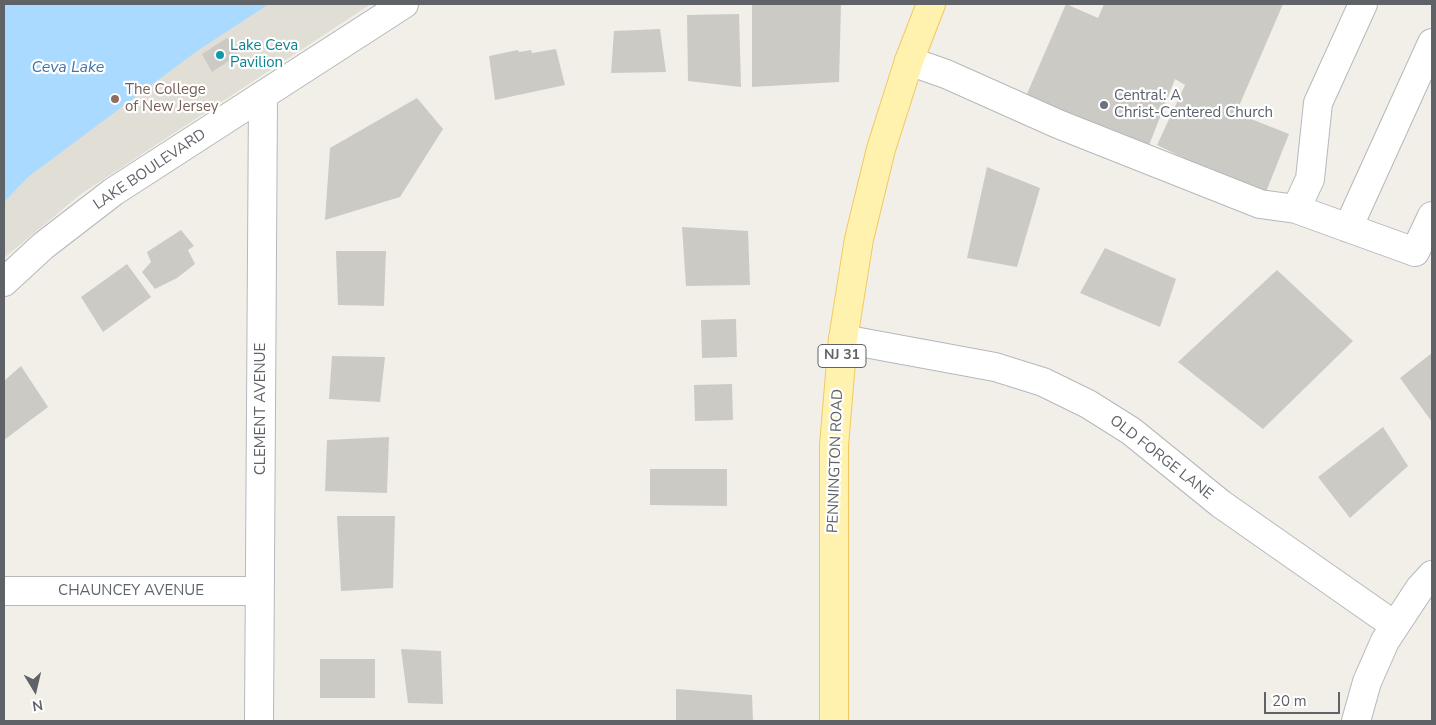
<!DOCTYPE html>
<html>
<head>
<meta charset="utf-8">
<style>
  body { margin:0 }
  #map { position:relative; width:1436px; height:725px; overflow:hidden; background:#f1efe8; font-family:"Nunito Sans",sans-serif }
  canvas { display:block }
  .frame { position:absolute; inset:0; border:5px solid #5f6368; pointer-events:none }
  .north { position:absolute; left:10px; top:665px; width:50px; height:50px; -webkit-text-stroke:4px #fff; paint-order:stroke; rotate:171deg; font-size:14px; font-weight:700; line-height:20px; text-align:center; color:#5f6368 }
  .north::after { content:''; display:block; margin:auto; width:18px; height:22px; background:#5f6368; clip-path:polygon(50% 0,100% 100%,50% 72%,0 100%) }
  .scale { position:absolute; left:1264px; top:692px; width:76px; height:22px; box-sizing:border-box; border:2px solid #5f6368; border-top:0; padding-left:6px; font-size:15px; line-height:18px; white-space:nowrap; color:#5f6368; -webkit-text-stroke:4px #fff; paint-order:stroke }
</style>
</head>
<body>
<div id="map">
<canvas width="1436" height="725"></canvas>
<div class="frame"></div>
<div class="north">N</div>
<div class="scale">20 m</div>
</div>
<script>
const c = document.querySelector('canvas').getContext('2d');
c.lineJoin = 'round';
function fillPath(path, color) { c.fillStyle = color; c.fill(path, 'evenodd'); }
const poly = rows => new Path2D(rows.map(r => 'M' + r).join(''));
function strokePath(path, color, width, dash) { c.strokeStyle = color; c.lineWidth = width; c.lineCap = dash ? 'butt' : 'round'; c.setLineDash(dash || []); c.stroke(path); }
function drawText(font, color, halo, rows, align = 'center') {
  c.font = font + ' "Nunito Sans",sans-serif'; c.lineWidth = 4.5; c.setLineDash([]); c.textBaseline = 'middle'; c.strokeStyle = halo; c.fillStyle = color; for (const [text, x, y, turn = 0] of rows) {
    c.save(); c.translate(x, y); c.rotate((+turn || 0) * Math.PI / 180); c.textAlign = isNaN(turn) ? turn : align; if (halo) c.strokeText(text, 0, 0); c.fillText(text, 0, 0); c.restore();
  }
}
fillPath(poly([
  [4,4,371,4,81,194,4,258]
]), '#e1ded6');
fillPath(poly([
  [4,4,269,4,197,51,28,177,4,202]
]), '#aadaff');
fillPath(poly([
  [752,4,841,4,839,82,752,87],
  [1066,4,1098,18,1104,4,1283,4,1236,113,1289,134,1264,197,1157,145,1185,85,1175,79,1146,153,1026,96],
  [739,14,741,87,688,81,687,15],
  [660,29,666,72,611,73,614,31],
  [227,38,238,55,212,72,202,54],
  [556,49,565,85,495,100,489,56,518,50,519,52,531,50,532,53],
  [417,98,443,129,400,197,325,220,330,148],
  [987,167,1040,188,1017,267,967,258],
  [682,227,748,231,750,285,686,286],
  [181,230,194,246,188,250,195,264,177,278,155,289,142,272,151,262,147,252],
  [1105,248,1176,279,1160,327,1080,293],
  [336,251,386,251,384,306,338,305],
  [127,264,151,297,103,332,81,297],
  [1277,270,1353,341,1263,429,1178,362],
  [736,319,737,357,702,358,701,320],
  [1432,353,1432,422,1400,378],
  [332,356,385,357,380,402,329,399],
  [21,366,48,407,4,440,4,381],
  [732,384,733,420,695,421,694,385],
  [1383,427,1408,466,1350,518,1318,477],
  [389,437,387,493,325,491,327,440],
  [650,469,727,469,727,506,650,505],
  [337,516,395,516,393,588,341,591],
  [401,649,441,651,443,704,408,703],
  [320,659,375,659,375,698,320,698],
  [676,689,752,695,753,721,676,721]
]), '#cccac5');
const minor = poly([
  [1363,4,1318,103,1310,179,1296,209,1415,252,1432,216],
  [909,61,946,74,1058,124,1260,204,1296,209],
  [1348,228,1432,43],
  [4,282,43,246,113,192,404,4],
  [843,339,995,367,1043,382,1088,404,1131,431,1221,504,1394,625],
  [4,591,259,591],
  [259,721,263,96],
  [1356,721,1367,682,1385,641,1420,588,1432,575]
]);
const major = poly([
  [834,721,834,445,843,339,859,239,881,149,909,61,931,4]
]);
strokePath(minor, '#b5b8bc', 30);
strokePath(major, '#f2c960', 30);
strokePath(minor, '#fff', 28);
strokePath(major, '#fff2af', 28);
for (const [x, y, r, color] of [
  [220,55,5,"#0f9aa8"],
  [115,99,5,"#8d6e63"],
  [1104,105,5,"#6b7280"]
]) { const dot = new Path2D(); dot.arc(x, y, r, 0, 2 * Math.PI); c.fillStyle = color; c.fill(dot); strokePath(dot, '#fff', 2); }
for (const [x, y, w] of [
  [842,356,48]
]) { const box = new Path2D(); box.roundRect(x - w / 2, y - 11.5, w, 23, 4); c.fillStyle = '#fff'; c.fill(box); strokePath(box, '#5f6368', 1); }
drawText('bold 14px', '#5f6368', null, [
  ["NJ 31",842,356]
]);
drawText('15px', '#0d838f', '#fff', [
  ["Lake Ceva",230,46],
  ["Pavilion",230,63]
], 'left');
drawText('15px', '#785e54', '#fff', [
  ["The College",125,90],
  ["of New Jersey",125,107]
], 'left');
drawText('15px', '#5b616d', '#fff', [
  ["Central: A",1114,96],
  ["Christ-Centered Church",1114,113]
], 'left');
drawText('15px', '#5f6368', '#fff', [
  ["LAKE BOULEVARD",150,170,-34],
  ["CLEMENT AVENUE",261,409,-90],
  ["OLD FORGE LANE",1161,458,38],
  ["PENNINGTON ROAD",836,461,-88],
  ["CHAUNCEY AVENUE",131,591]
]);
drawText('italic 16px', '#4174aa', '#fff', [
  ["Ceva Lake",68,68]
]);
</script>
</body>
</html>
